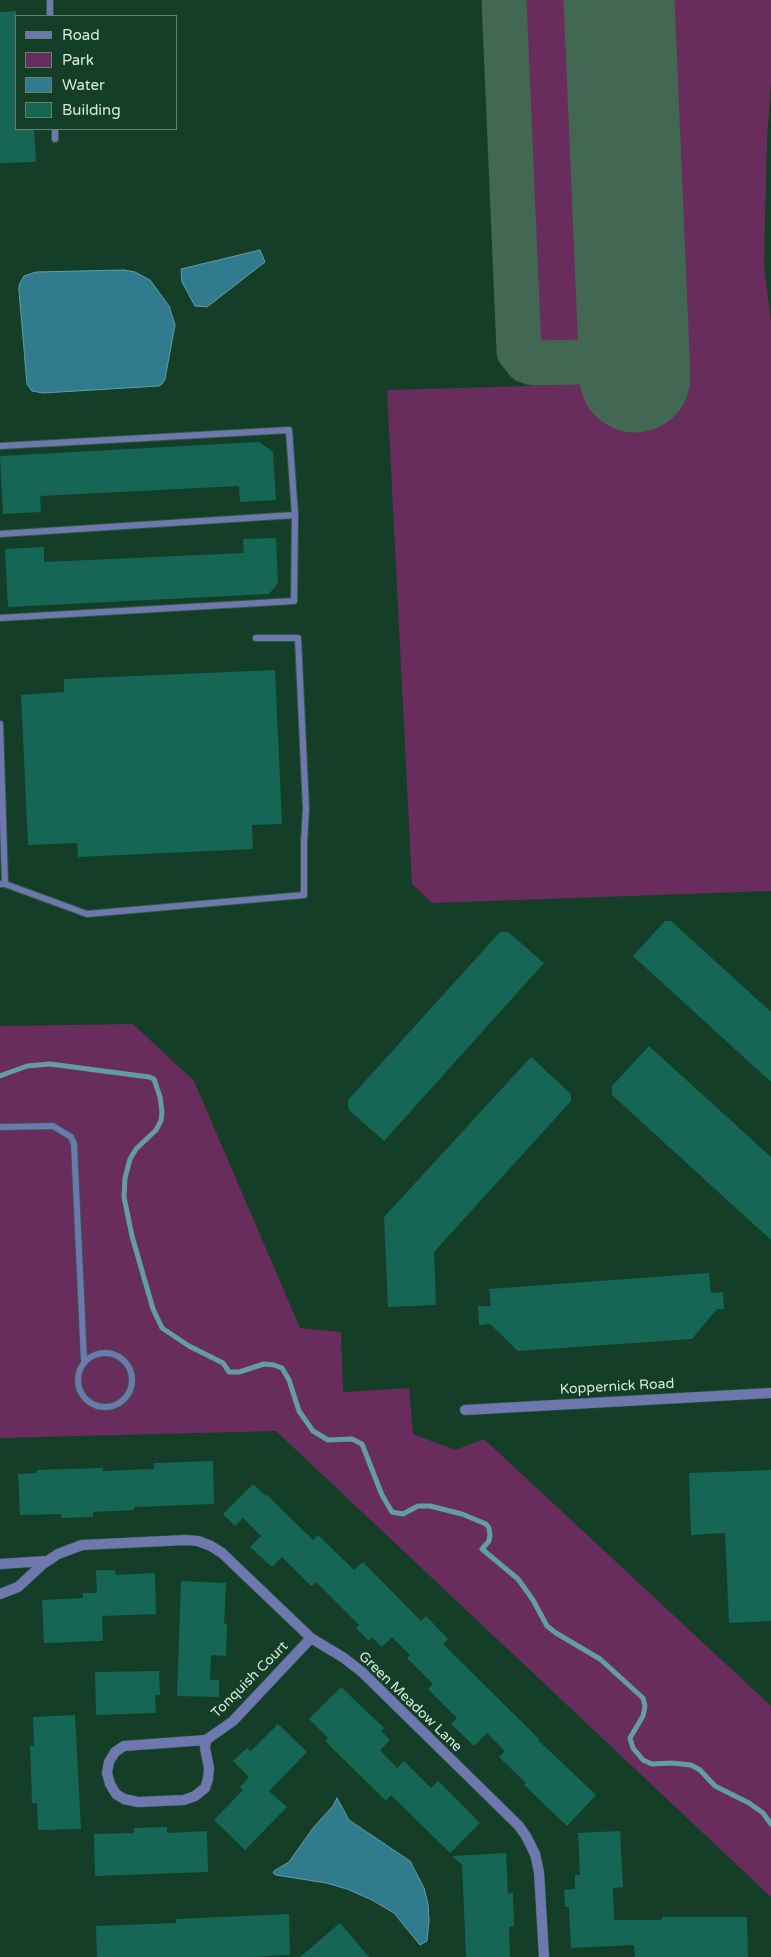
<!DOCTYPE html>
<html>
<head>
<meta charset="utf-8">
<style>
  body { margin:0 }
  #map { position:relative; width:771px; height:1957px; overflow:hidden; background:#143e27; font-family:"Varela Round",sans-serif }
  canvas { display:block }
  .legend { position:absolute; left:15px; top:15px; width:162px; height:115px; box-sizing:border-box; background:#143e27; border:1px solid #61836f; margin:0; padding:6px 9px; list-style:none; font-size:15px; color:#d5ebdc }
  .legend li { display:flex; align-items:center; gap:10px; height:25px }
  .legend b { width:25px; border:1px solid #61836f }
</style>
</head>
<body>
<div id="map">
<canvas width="771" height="1957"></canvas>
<ul class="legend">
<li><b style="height:6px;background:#6e78af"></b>Road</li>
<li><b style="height:14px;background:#682d5c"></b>Park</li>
<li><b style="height:14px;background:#307c8e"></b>Water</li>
<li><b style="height:14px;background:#166656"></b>Building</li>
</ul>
</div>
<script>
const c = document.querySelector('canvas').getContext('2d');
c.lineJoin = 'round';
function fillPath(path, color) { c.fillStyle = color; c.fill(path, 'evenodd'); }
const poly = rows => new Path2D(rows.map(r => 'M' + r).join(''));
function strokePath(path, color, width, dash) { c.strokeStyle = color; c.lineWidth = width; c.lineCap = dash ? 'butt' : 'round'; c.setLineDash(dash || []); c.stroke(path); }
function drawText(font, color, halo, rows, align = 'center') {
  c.font = font + ' "Varela Round",sans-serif'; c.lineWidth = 4.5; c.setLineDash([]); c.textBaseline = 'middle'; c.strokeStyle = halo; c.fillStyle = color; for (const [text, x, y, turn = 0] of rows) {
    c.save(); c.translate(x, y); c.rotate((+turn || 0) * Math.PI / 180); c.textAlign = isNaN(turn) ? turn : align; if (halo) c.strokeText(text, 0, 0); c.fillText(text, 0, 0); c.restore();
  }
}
fillPath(poly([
  [515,0,584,0,597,341,585,348,572,350,559,349,537,345,534,342,527,309],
  [650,0,771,0,771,82,767,141,764,264,771,322,771,891,432,903,412,884,387,390,667,382],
  [133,1024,194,1081,300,1328,341,1332,343,1392,409,1388,413,1434,455,1450,484,1439,771,1706,771,1897,276,1431,0,1438,0,1026]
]), '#682d5c');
const water = poly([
  [260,250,265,262,207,307,195,306,182,282,181,269,260,250],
  [124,270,135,272,150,280,169,306,175,325,165,379,162,384,159,386,43,393,32,391,27,384,19,291,19,285,24,276,36,272,124,270],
  [337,1798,349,1820,410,1861,424,1888,428,1904,429,1920,427,1941,420,1945,394,1913,372,1900,347,1889,326,1883,276,1875,273,1873,274,1871,289,1862,313,1828,333,1806,337,1798]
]);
fillPath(water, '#307c8e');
strokePath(water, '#629da5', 1);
strokePath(poly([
  [0,1076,27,1066,50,1064,149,1077,154,1079,160,1097,162,1112,161,1121,156,1130,136,1149,130,1159,125,1178,124,1197,132,1236,153,1309,162,1328,189,1346,223,1363,229,1372,239,1372,264,1364,274,1365,282,1368,289,1380,299,1411,313,1431,328,1440,352,1439,362,1444,382,1495,392,1512,403,1514,418,1506,430,1506,462,1514,486,1524,489,1528,490,1535,489,1541,482,1549,518,1579,533,1600,547,1626,556,1633,600,1659,643,1698,645,1706,643,1716,630,1738,633,1748,643,1760,652,1764,672,1763,691,1765,700,1770,715,1786,749,1803,763,1813,771,1824]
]), '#629da5', 5);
strokePath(poly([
  [504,0,519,351,527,361,533,363,634,361]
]), '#426752', 45);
strokePath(poly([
  [619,0,635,377]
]), '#426752', 111);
fillPath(poly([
  [16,11,16,129,34,129,36,162,0,163,0,12],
  [259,442,273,452,276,500,240,502,239,486,40,496,41,512,3,514,0,456],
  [276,538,278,583,269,594,8,607,5,549,44,547,44,562,244,553,243,539],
  [275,670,282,824,252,825,253,849,78,857,77,843,28,845,21,695,64,692,64,679],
  [665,921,671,921,771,1012,771,1082,633,956],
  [500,932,508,932,544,963,384,1141,349,1110,348,1100],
  [649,1046,771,1157,771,1240,612,1095,612,1086],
  [531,1057,571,1094,571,1101,434,1252,436,1305,388,1307,384,1217],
  [709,1273,711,1293,723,1292,724,1309,717,1309,692,1339,518,1351,490,1324,479,1325,478,1306,491,1306,489,1289],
  [213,1461,214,1504,134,1507,134,1510,93,1512,93,1517,61,1518,61,1514,20,1515,18,1474,37,1473,37,1470,103,1468,103,1471,154,1469,154,1463],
  [771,1470,771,1621,729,1623,725,1533,691,1535,689,1473],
  [253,1484,266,1496,267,1495,313,1540,318,1535,354,1570,363,1562,421,1621,426,1616,448,1639,443,1644,539,1739,538,1740,596,1795,567,1826,524,1785,526,1783,499,1757,505,1751,487,1733,474,1746,451,1724,457,1718,428,1689,433,1684,407,1658,410,1655,392,1637,382,1647,372,1637,369,1641,356,1628,359,1625,316,1582,311,1586,282,1557,272,1567,250,1547,261,1536,243,1518,235,1526,223,1514],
  [96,1570,115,1570,116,1575,155,1573,156,1614,102,1616,103,1641,44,1643,42,1600,83,1598,83,1593,97,1593],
  [181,1581,226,1583,224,1624,227,1624,226,1656,211,1655,210,1680,219,1680,219,1697,177,1696],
  [159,1671,160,1695,155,1695,156,1713,96,1715,95,1672],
  [341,1687,384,1728,381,1731,390,1740,380,1750,397,1768,404,1761,431,1788,438,1781,480,1823,450,1853,391,1795,386,1801,325,1741,328,1738,309,1719],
  [75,1715,81,1829,38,1830,37,1803,32,1803,30,1746,34,1746,33,1717],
  [278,1724,307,1752,269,1791,287,1807,245,1850,214,1820,243,1790,240,1787,249,1777,233,1761,247,1748,251,1751],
  [167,1827,167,1833,207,1831,208,1872,95,1876,94,1834,134,1833,134,1828],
  [620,1831,623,1887,613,1888,614,1920,662,1920,662,1917,747,1917,748,1957,635,1957,634,1945,571,1948,569,1907,565,1907,564,1890,575,1889,575,1875,580,1875,578,1833],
  [506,1853,508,1894,513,1893,514,1926,509,1927,510,1957,466,1957,462,1865,452,1856],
  [289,1914,290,1955,251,1957,97,1957,96,1926,176,1923,176,1919],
  [340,1923,369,1957,300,1957]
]), '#166656');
const service = poly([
  [50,0,50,16],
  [55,129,55,139],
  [0,446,289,430,295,515,294,601,0,618],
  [0,534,295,515],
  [0,724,5,884],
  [0,884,5,884,87,914,304,895,304,841,306,809,298,638,256,638],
  [0,1127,53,1126,71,1137,74,1144,84,1361],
  '78 1380a27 27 0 1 1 54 0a27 27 0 1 1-54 0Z'
]);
const minor = poly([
  [465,1410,771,1393],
  [0,1564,47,1561],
  [0,1594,18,1587,43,1564,58,1554,82,1545,186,1540,198,1541,211,1546,222,1553,311,1638,344,1658,362,1672,519,1826,526,1836,535,1854,539,1872,544,1957],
  [206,1740,205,1748,209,1768,208,1779,205,1788,195,1796,184,1800,138,1802,124,1799,116,1794,110,1784,107,1773,109,1762,115,1752,124,1746,206,1740],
  [206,1740,233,1721,311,1638]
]);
strokePath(service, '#335a44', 8);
strokePath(minor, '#335a44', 11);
strokePath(service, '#6e78af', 6);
strokePath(minor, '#6e78af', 10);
drawText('14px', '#d5ebdc', '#143e27', [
  ["Koppernick Road",617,1387,-3],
  ["Tonquish Court",250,1680,-45],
  ["Green Meadow Lane",410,1702,44]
]);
</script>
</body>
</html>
